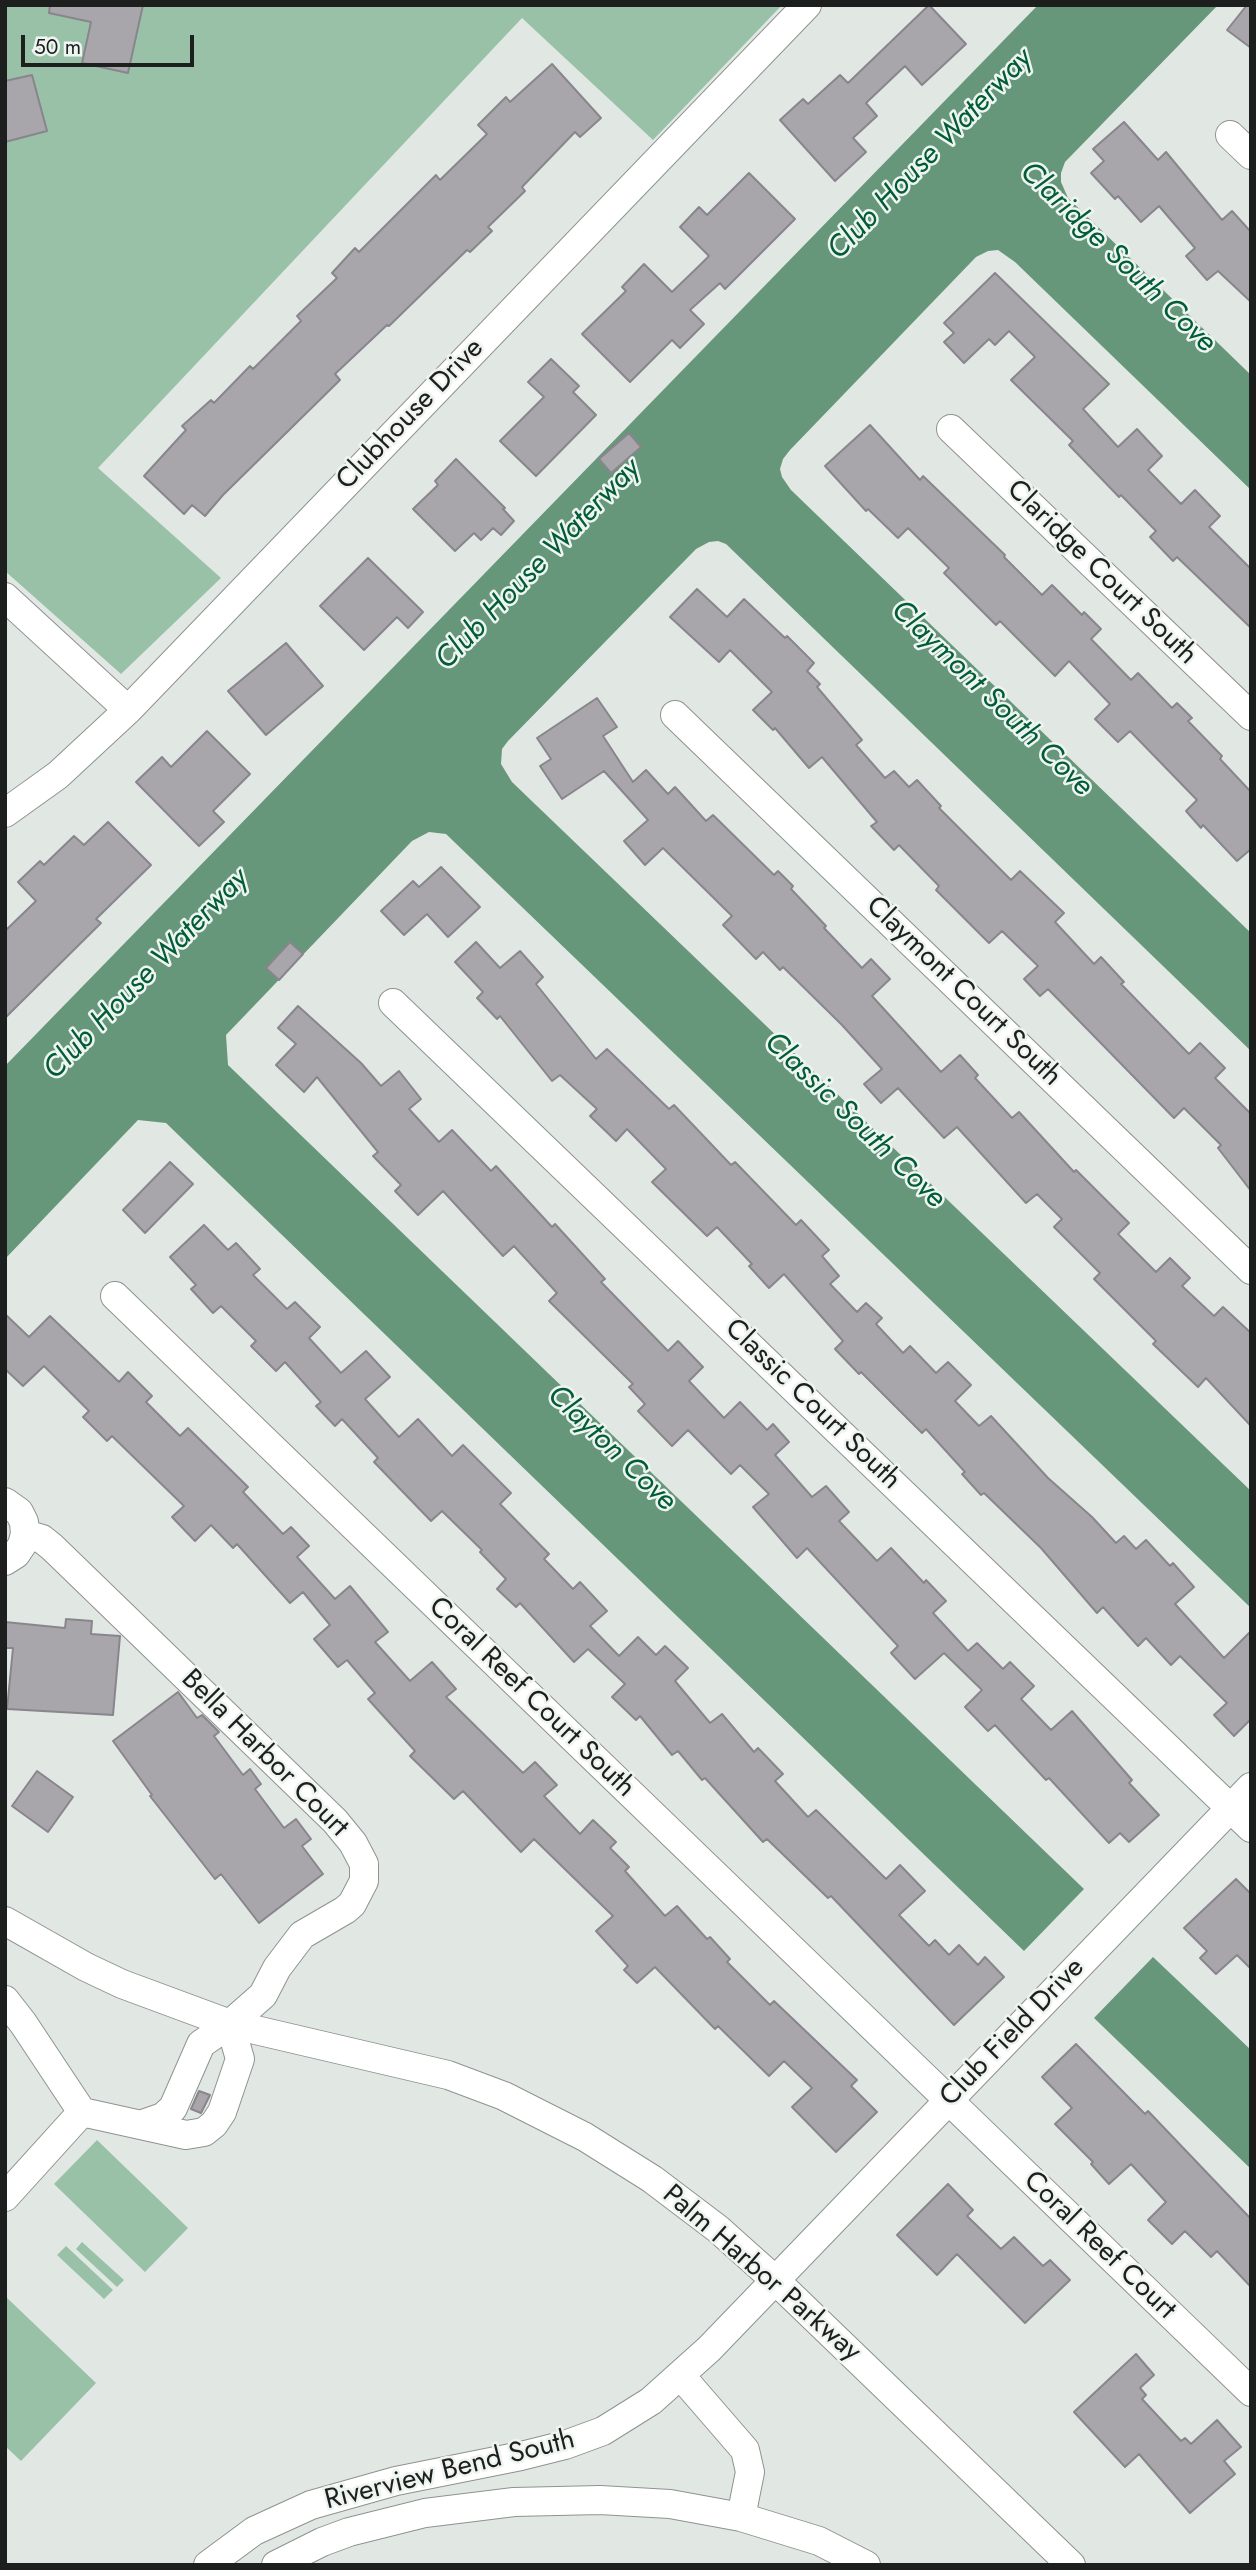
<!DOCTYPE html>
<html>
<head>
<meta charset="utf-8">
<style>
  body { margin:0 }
  #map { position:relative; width:1256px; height:2570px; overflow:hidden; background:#e1e7e3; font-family:Jost,sans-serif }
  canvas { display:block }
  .frame { position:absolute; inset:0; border:7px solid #1d1f1e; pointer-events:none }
  .scale { position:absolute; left:21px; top:35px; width:173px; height:32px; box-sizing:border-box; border:4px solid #1d1f1e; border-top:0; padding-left:9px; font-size:21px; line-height:24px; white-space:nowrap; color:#1d1f1e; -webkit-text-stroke:5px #eef4f0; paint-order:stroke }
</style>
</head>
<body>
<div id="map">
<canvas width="1256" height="2570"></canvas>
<div class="frame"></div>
<div class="scale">50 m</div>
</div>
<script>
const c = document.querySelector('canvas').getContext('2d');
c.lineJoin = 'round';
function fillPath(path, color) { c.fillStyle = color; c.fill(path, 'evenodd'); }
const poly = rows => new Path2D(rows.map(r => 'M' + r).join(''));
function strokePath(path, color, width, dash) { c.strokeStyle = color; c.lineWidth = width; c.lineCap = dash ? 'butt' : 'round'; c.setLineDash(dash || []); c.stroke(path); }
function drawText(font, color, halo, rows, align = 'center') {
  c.font = font + ' Jost,sans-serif'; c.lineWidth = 5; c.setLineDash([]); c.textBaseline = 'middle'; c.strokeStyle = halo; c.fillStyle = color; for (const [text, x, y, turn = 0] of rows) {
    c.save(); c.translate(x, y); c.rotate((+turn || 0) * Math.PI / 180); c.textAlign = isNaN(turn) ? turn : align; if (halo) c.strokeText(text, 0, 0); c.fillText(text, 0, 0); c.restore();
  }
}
fillPath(poly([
  [5,5,782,5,653,140,522,18,98,468,221,578,121,674,5,571],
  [97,2140,188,2228,145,2272,54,2184],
  [82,2242,124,2280,117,2287,76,2249],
  [66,2246,113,2290,104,2299,57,2255],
  [5,2296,96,2383,21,2461,5,2446]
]), '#99c1a8');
fillPath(poly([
  [1038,5,1218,5,1065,162,1061,173,1061,182,1068,198,1251,375,1251,490,1015,262,998,250,988,251,976,257,790,450,783,459,780,469,782,477,791,490,1251,933,1251,1051,726,544,718,541,709,542,696,549,508,741,502,749,501,764,512,782,1251,1491,1251,1608,446,834,429,832,412,841,226,1035,228,1065,1084,1889,1024,1951,166,1123,138,1120,5,1259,5,1066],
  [1153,1957,1251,2050,1251,2169,1094,2018]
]), '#66977a');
const building = poly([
  [50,5,143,5,128,73,82,63,91,22,49,13,50,5],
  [929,5,966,44,922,85,905,66,866,103,877,116,853,138,866,152,835,181,780,120,803,99,808,104,840,75,848,83,929,5],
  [1247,5,1251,5,1251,48,1227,30,1247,5],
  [552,64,601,118,580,137,575,132,522,187,525,191,488,227,492,231,470,252,467,250,389,326,387,325,335,374,340,380,223,495,205,516,192,505,184,514,144,476,186,430,182,426,211,400,214,403,250,366,253,369,301,321,297,316,337,278,332,273,355,248,359,252,436,175,440,180,487,134,478,125,506,97,510,102,552,64],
  [32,75,47,131,5,142,5,81,32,75],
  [1124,122,1158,160,1166,152,1222,220,1232,211,1251,232,1251,302,1218,271,1207,280,1186,256,1195,248,1159,206,1141,222,1118,196,1115,199,1091,173,1104,161,1093,149,1124,122],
  [749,173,795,219,725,289,720,283,690,310,704,324,680,348,672,340,630,382,582,334,626,291,622,287,644,264,672,292,701,264,709,256,680,227,699,207,707,215,749,173],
  [995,273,1109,384,1083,409,1118,447,1137,429,1162,456,1148,470,1181,504,1195,490,1220,516,1209,527,1251,569,1251,628,1177,557,1173,561,1150,537,1156,531,1121,495,1119,497,1069,445,1073,441,1011,380,1035,357,1009,331,995,345,989,339,964,363,944,342,954,333,944,323,995,273],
  [551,359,579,386,573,392,596,415,536,476,500,441,544,397,528,382,551,359],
  [870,425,920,480,923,476,1005,555,1004,557,1042,595,1052,585,1082,615,1084,612,1101,629,1091,639,1131,680,1138,673,1172,708,1177,703,1192,718,1188,721,1222,756,1220,759,1251,792,1251,849,1237,861,1203,825,1201,828,1186,811,1197,800,1130,731,1118,742,1095,719,1110,704,1069,661,1055,676,1000,621,996,625,944,573,949,568,908,528,898,538,868,509,866,511,825,466,870,425],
  [629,433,641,447,611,473,599,459,629,433],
  [456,459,505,508,503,509,514,521,501,535,493,528,481,540,474,533,455,551,413,509,438,485,435,481,456,459],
  [368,558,423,612,408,628,397,617,364,650,320,606,368,558],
  [697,589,727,617,744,599,785,638,787,636,814,663,807,671,820,684,817,687,862,740,856,745,885,778,894,771,909,787,917,780,941,806,939,808,1011,880,1020,871,1064,913,1055,922,1094,964,1101,957,1124,982,1121,984,1189,1054,1200,1043,1225,1068,1215,1078,1251,1114,1251,1191,1218,1148,1221,1145,1184,1108,1174,1118,1048,989,1040,996,1024,979,1038,966,1002,931,989,943,936,890,939,886,899,845,894,850,871,826,877,822,822,757,809,768,775,728,773,730,753,710,772,692,730,650,719,662,670,617,697,589],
  [286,643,323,686,266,735,228,691,286,643],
  [597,698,617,727,603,736,633,782,646,770,668,794,675,787,706,821,713,815,774,875,778,871,793,886,791,889,826,926,824,928,862,968,871,959,890,979,872,996,941,1072,960,1055,978,1075,975,1078,1012,1118,1019,1112,1074,1172,1076,1170,1129,1223,1118,1234,1156,1272,1170,1258,1190,1278,1182,1286,1214,1316,1223,1307,1251,1333,1251,1426,1206,1378,1198,1387,1153,1344,1156,1341,1094,1279,1100,1273,1054,1227,1062,1219,1037,1194,1026,1203,957,1127,944,1138,898,1088,881,1103,864,1084,882,1069,842,1025,783,967,780,970,763,952,756,959,723,925,732,916,663,848,645,865,624,841,648,820,604,771,562,799,540,766,551,759,537,738,597,698],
  [207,731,250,774,213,811,224,822,199,846,136,782,162,757,171,767,207,731],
  [108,822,151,865,96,919,101,923,5,1018,5,931,36,901,18,882,40,861,44,865,74,836,84,845,108,822],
  [441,867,480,907,448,937,427,914,404,935,381,911,413,881,419,887,441,867],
  [290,942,303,954,279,980,266,968,290,942],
  [476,942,500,968,520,951,543,977,536,984,596,1059,607,1049,669,1109,674,1105,731,1165,735,1162,796,1225,801,1220,829,1250,822,1256,839,1276,830,1284,857,1312,866,1303,882,1318,876,1324,903,1353,910,1346,936,1373,948,1362,971,1385,955,1401,979,1426,991,1416,1048,1478,1092,1517,1116,1543,1124,1536,1136,1549,1146,1540,1170,1566,1173,1563,1194,1587,1175,1604,1224,1658,1251,1631,1251,1719,1234,1736,1214,1715,1227,1703,1180,1656,1171,1665,1146,1638,1138,1646,1103,1607,1097,1613,1041,1548,984,1493,981,1495,962,1474,965,1472,926,1429,922,1433,861,1372,859,1374,835,1349,843,1341,784,1274,769,1288,749,1266,752,1264,717,1227,707,1236,652,1182,666,1169,627,1129,616,1141,590,1116,597,1109,560,1075,552,1081,500,1016,497,1019,477,998,483,992,455,962,476,942],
  [298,1006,361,1063,381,1086,399,1071,421,1099,409,1109,439,1142,452,1130,491,1171,496,1166,552,1227,555,1224,605,1279,601,1282,668,1351,678,1341,703,1367,689,1381,724,1418,740,1402,767,1430,773,1424,789,1442,775,1455,812,1497,826,1486,849,1512,839,1521,877,1561,891,1548,924,1583,926,1580,946,1601,933,1613,968,1651,977,1643,1003,1669,1010,1662,1034,1686,1021,1699,1051,1730,1072,1711,1132,1780,1129,1783,1159,1815,1129,1842,1120,1833,1109,1843,1049,1778,1046,1780,995,1725,988,1731,965,1707,982,1690,944,1653,915,1679,891,1653,898,1646,807,1548,797,1558,753,1507,769,1494,740,1465,731,1474,688,1430,672,1446,638,1411,645,1404,629,1387,633,1384,549,1301,557,1293,514,1246,503,1256,443,1191,418,1215,395,1191,401,1185,373,1156,378,1152,317,1077,304,1092,276,1065,296,1044,278,1028,298,1006],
  [170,1162,193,1184,145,1233,123,1210,170,1162],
  [204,1225,228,1250,236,1243,260,1269,253,1275,287,1309,295,1302,320,1327,309,1338,341,1373,366,1351,390,1377,365,1399,399,1437,418,1419,452,1456,463,1445,511,1493,500,1504,549,1554,544,1559,573,1589,580,1582,607,1611,590,1626,619,1656,638,1637,656,1655,665,1646,688,1668,675,1681,710,1723,722,1714,754,1752,758,1748,783,1774,775,1781,808,1817,816,1810,886,1879,900,1865,925,1891,899,1915,929,1946,935,1940,949,1955,959,1945,978,1965,985,1957,1004,1977,954,2025,831,1896,828,1898,767,1839,763,1842,705,1778,702,1780,678,1751,672,1755,640,1716,636,1720,612,1697,625,1684,588,1649,574,1662,520,1603,516,1607,497,1589,506,1579,480,1552,482,1550,442,1511,431,1521,374,1462,378,1458,342,1419,335,1426,316,1406,321,1402,285,1362,276,1371,251,1346,256,1341,221,1306,213,1313,191,1289,196,1285,170,1257,204,1225],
  [5,1314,29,1337,50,1316,119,1382,128,1372,152,1396,146,1402,180,1436,188,1428,248,1487,243,1492,283,1534,291,1527,309,1546,297,1557,335,1599,350,1586,388,1632,375,1642,410,1681,432,1662,456,1689,446,1697,523,1773,535,1762,557,1785,544,1796,580,1834,593,1820,616,1842,610,1848,629,1867,625,1871,665,1916,677,1906,707,1939,710,1937,730,1959,727,1962,770,2005,774,2001,857,2080,851,2086,877,2112,836,2152,792,2107,812,2088,784,2061,769,2076,718,2026,715,2029,655,1967,637,1983,624,1970,628,1966,596,1931,613,1916,534,1839,521,1852,463,1791,454,1799,410,1756,415,1751,368,1699,375,1693,347,1660,338,1667,314,1639,330,1625,303,1592,290,1603,237,1544,233,1548,211,1525,195,1541,172,1517,184,1506,112,1436,107,1441,83,1417,89,1411,44,1366,23,1386,5,1369,5,1314],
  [66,1619,92,1621,91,1634,120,1636,113,1715,7,1709,13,1648,5,1648,5,1622,65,1628,66,1619],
  [178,1692,197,1718,202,1715,219,1732,214,1736,243,1775,250,1769,261,1784,255,1789,284,1828,296,1819,311,1839,302,1846,323,1874,259,1923,221,1874,215,1879,150,1796,152,1795,113,1741,178,1692],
  [37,1771,73,1797,48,1832,12,1806,37,1771],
  [1236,1879,1251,1894,1251,1969,1237,1955,1216,1974,1200,1958,1207,1951,1184,1928,1236,1879],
  [1076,2044,1145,2114,1148,2111,1251,2219,1251,2287,1217,2251,1211,2257,1185,2231,1172,2244,1148,2220,1166,2202,1131,2164,1109,2184,1091,2164,1093,2162,1055,2124,1072,2108,1042,2077,1076,2044],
  [199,2091,210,2095,201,2113,191,2109,199,2091],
  [948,2184,973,2210,967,2216,1001,2249,1014,2237,1043,2266,1050,2260,1070,2280,1025,2323,957,2254,937,2275,897,2235,948,2184],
  [1136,2354,1154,2375,1140,2388,1146,2395,1142,2399,1181,2441,1185,2438,1191,2444,1217,2420,1241,2447,1224,2461,1235,2474,1190,2513,1139,2454,1125,2467,1074,2412,1136,2354]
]);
fillPath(building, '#a8a6ab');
strokePath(building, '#88868c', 2);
const minor = poly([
  [1230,135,1251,155],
  [951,429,1251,716],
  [5,597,128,710],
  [675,715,1251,1270],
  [5,813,58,775,128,710,807,5],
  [393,1003,1251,1828],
  [115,1296,1251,2392],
  [5,1502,19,1512,24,1522,25,1534,22,1545,16,1554,5,1561],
  [25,1534,42,1539,52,1547,335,1821,353,1843,364,1864,364,1881,352,1904,345,1910,302,1935,277,1968,263,1995,230,2024,201,2044,173,2108,163,2117,143,2124],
  [5,1921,86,1967,122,1984,230,2024,448,2075,504,2096,585,2137,652,2179,718,2229,775,2280,1071,2565],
  [5,2000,23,2023,82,2112],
  [82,2112,186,2135,204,2132,214,2124,222,2112,240,2059,230,2024],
  [5,2197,82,2112],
  [681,2376,745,2450,750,2472,741,2517],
  [208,2565,254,2531,311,2505,396,2481,521,2456,565,2445,603,2431,651,2401,709,2349,1251,1787],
  [276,2565,322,2542,349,2532,425,2513,514,2502,600,2500,670,2504,741,2517,819,2541,866,2565]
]);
strokePath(minor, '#8e9390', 30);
strokePath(minor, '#fff', 28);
drawText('28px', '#1d1f1e', '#eef4f0', [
  ["Clubhouse Drive",411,415,-46],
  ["Claridge Court South",1101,573,44],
  ["Claymont Court South",963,992,44],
  ["Classic Court South",812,1405,44],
  ["Coral Reef Court South",531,1698,44],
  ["Bella Harbor Court",264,1754,45],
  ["Club Field Drive",1013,2033,-46],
  ["Coral Reef Court",1099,2246,44],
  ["Palm Harbor Parkway",761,2274,41],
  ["Riverview Bend South",450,2471,-14]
]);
drawText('italic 30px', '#015c37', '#eef4f0', [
  ["Club House Waterway",931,155,-46],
  ["Claridge South Cove",1117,258,44],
  ["Club House Waterway",539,565,-46],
  ["Claymont South Cove",991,699,44],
  ["Club House Waterway",147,975,-46],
  ["Classic South Cove",854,1121,44],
  ["Clayton Cove",611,1449,44]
]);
</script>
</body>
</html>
